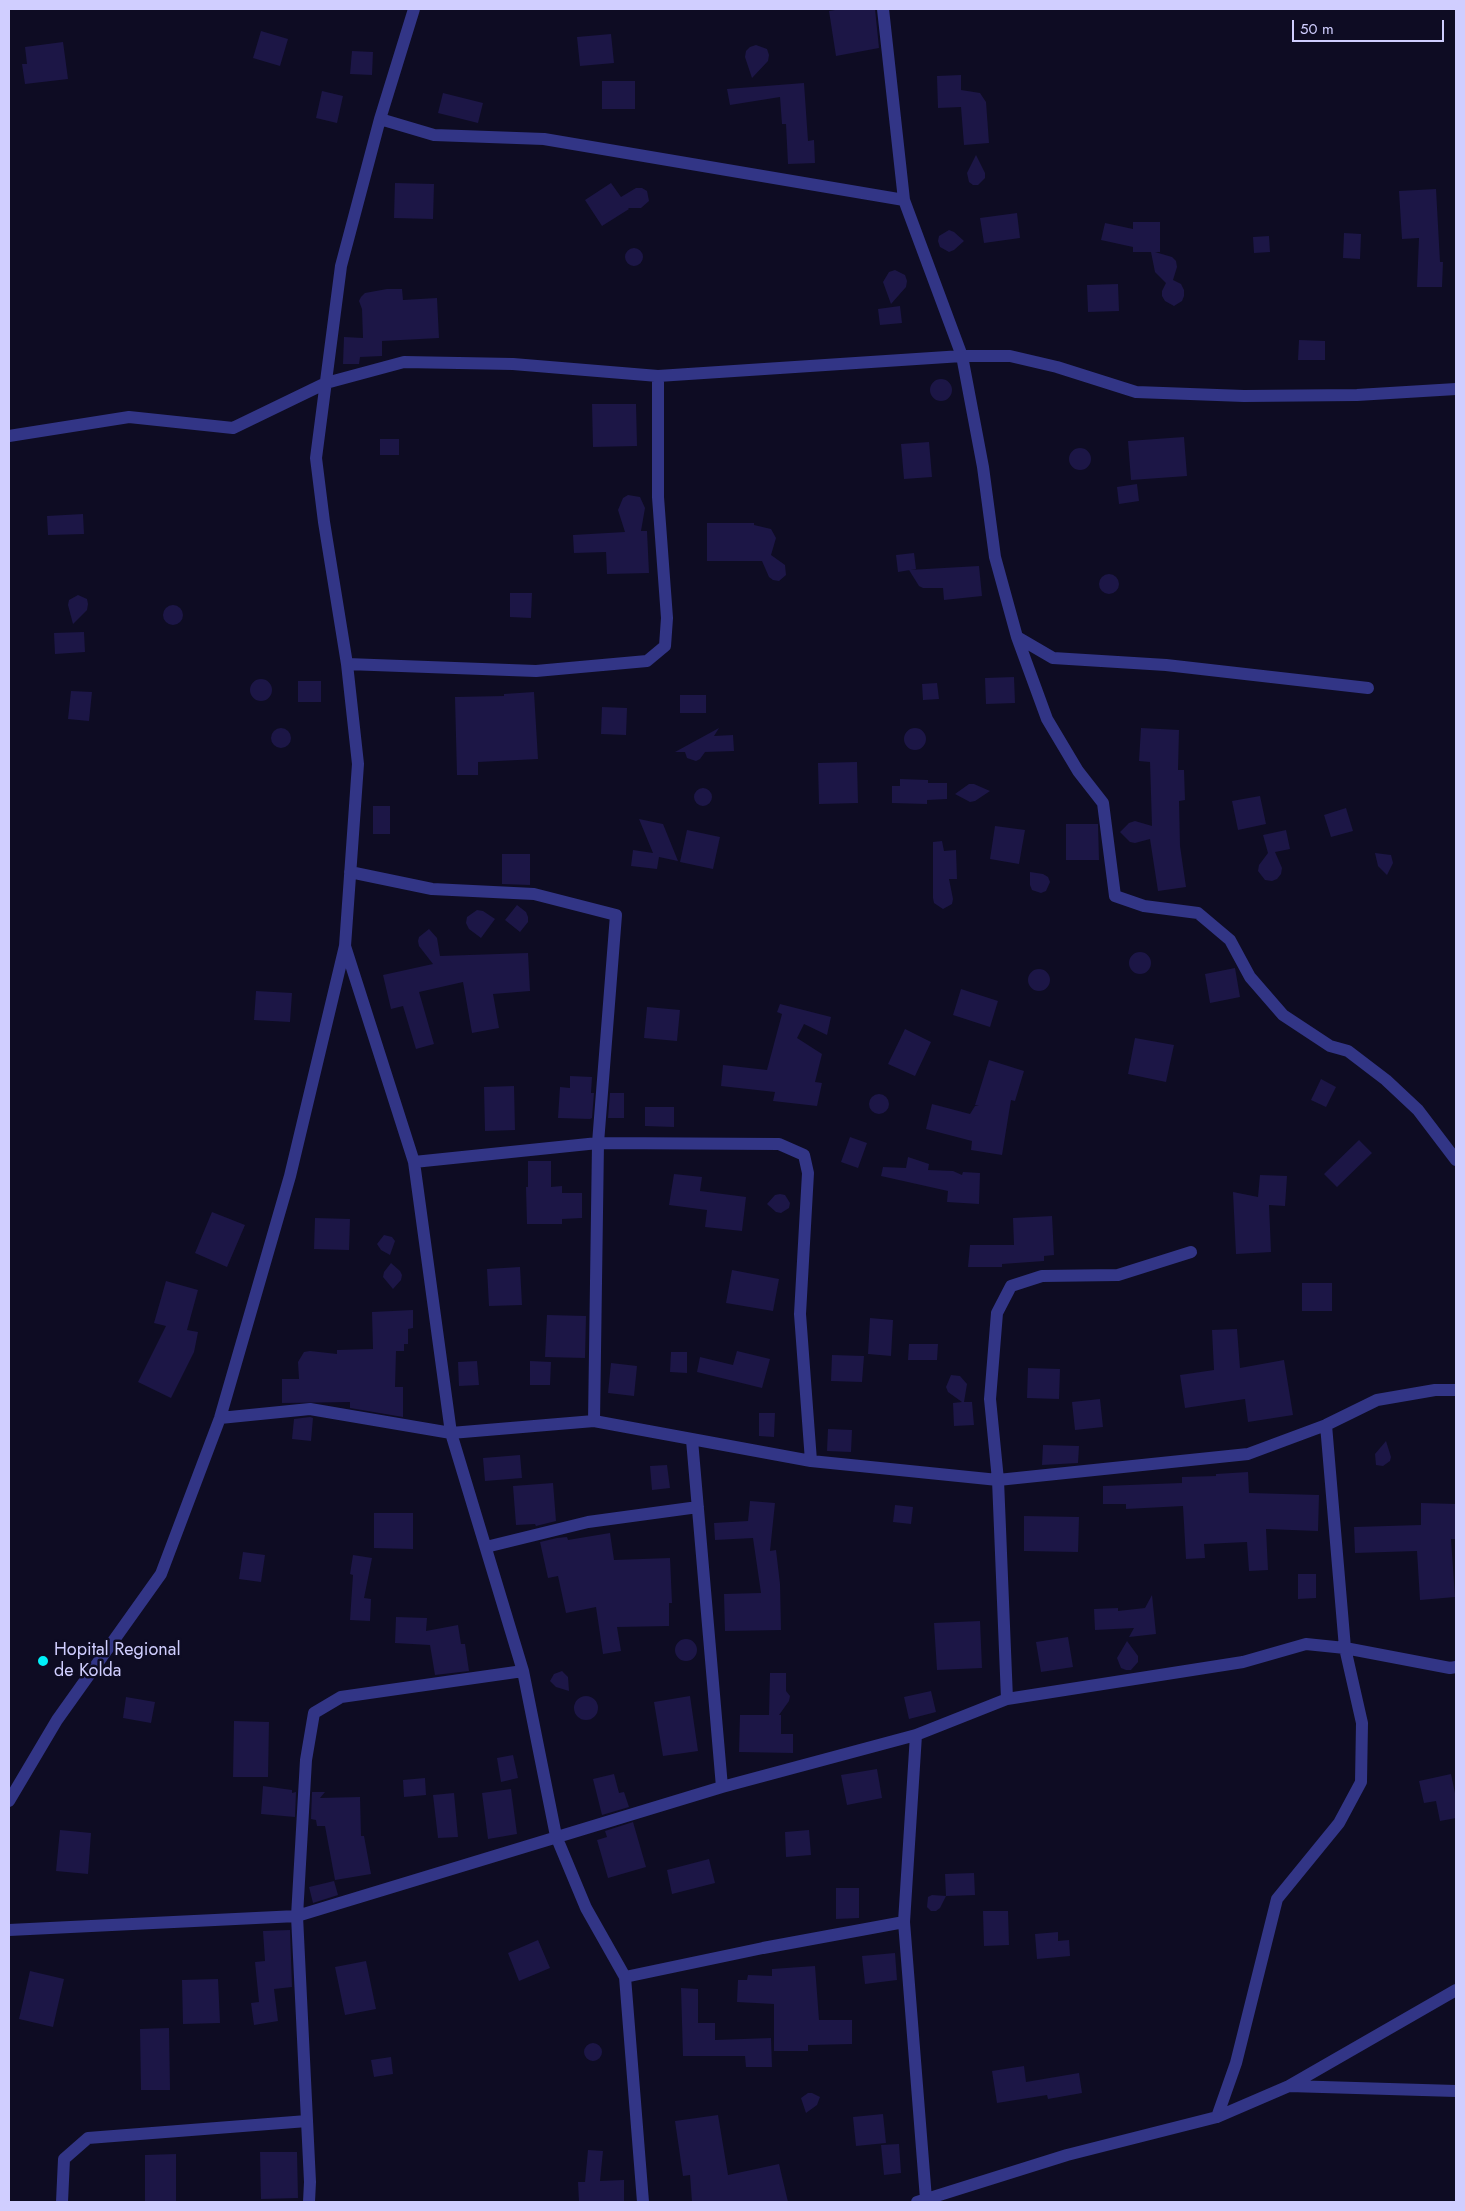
<!DOCTYPE html>
<html>
<head>
<meta charset="utf-8">
<style>
  body { margin:0 }
  #map { position:relative; width:1465px; height:2211px; overflow:hidden; background:#0e0c23; font-family:Jost,sans-serif }
  canvas { display:block }
  .frame { position:absolute; inset:0; border:10px solid #d0ceff; pointer-events:none }
  .scale { position:absolute; left:1292px; top:20px; width:152px; height:22px; box-sizing:border-box; border:2px solid #d0ceff; border-top:0; padding-left:6px; font-size:15px; line-height:18px; white-space:nowrap; color:#d0ceff; -webkit-text-stroke:4px #0e0c23; paint-order:stroke }
</style>
</head>
<body>
<div id="map">
<canvas width="1465" height="2211"></canvas>
<div class="frame"></div>
<div class="scale">50 m</div>
</div>
<script>
const c = document.querySelector('canvas').getContext('2d');
c.lineJoin = 'round';
function fillPath(path, color) { c.fillStyle = color; c.fill(path, 'evenodd'); }
const poly = rows => new Path2D(rows.map(r => 'M' + r).join(''));
function strokePath(path, color, width, dash) { c.strokeStyle = color; c.lineWidth = width; c.lineCap = dash ? 'butt' : 'round'; c.setLineDash(dash || []); c.stroke(path); }
function drawText(font, color, halo, rows, align = 'center') {
  c.font = font + ' Jost,sans-serif'; c.lineWidth = 5; c.setLineDash([]); c.textBaseline = 'middle'; c.strokeStyle = halo; c.fillStyle = color; for (const [text, x, y, turn = 0] of rows) {
    c.save(); c.translate(x, y); c.rotate((+turn || 0) * Math.PI / 180); c.textAlign = isNaN(turn) ? turn : align; if (halo) c.strokeText(text, 0, 0); c.fillText(text, 0, 0); c.restore();
  }
}
fillPath(poly([
  [841,9,875,9,879,48,836,56,829,11],
  [261,31,288,39,280,66,253,58],
  [611,34,614,63,580,66,577,37],
  [63,42,68,79,25,84,22,64,27,64,25,47],
  [756,45,767,49,769,55,768,61,752,78,745,57,746,51,750,47],
  [352,51,373,52,372,75,350,74],
  [961,75,961,90,980,93,986,102,989,143,964,145,961,107,938,108,937,76],
  [602,81,635,81,635,109,602,109],
  [804,83,808,141,814,140,815,163,788,164,786,124,782,124,780,97,730,105,727,89],
  [322,91,343,96,337,123,316,118],
  [443,93,483,103,478,123,438,113],
  [976,155,985,173,985,178,978,185,973,185,969,182,967,173],
  [395,183,434,184,433,219,394,218],
  [611,183,621,197,636,188,642,188,647,191,649,201,641,208,628,208,629,209,602,226,585,200],
  [1436,189,1440,262,1443,262,1442,287,1417,287,1419,238,1402,239,1399,191],
  [1017,213,1020,238,984,243,980,218],
  [1133,222,1160,222,1160,252,1155,252,1172,257,1176,261,1177,267,1173,280,1181,284,1184,290,1184,296,1182,301,1174,306,1165,301,1162,296,1162,291,1166,283,1155,272,1151,252,1133,252,1133,247,1101,240,1105,223,1133,229],
  [949,230,954,232,964,241,954,250,949,252,940,247,938,241,939,236],
  [1344,233,1361,234,1360,259,1343,258],
  [1269,236,1270,252,1254,253,1253,237],
  '625 257a9 9 0 1 1 18 0a9 9 0 1 1-18 0Z',
  [895,270,905,275,907,281,906,287,891,304,883,282,889,272],
  [1118,284,1119,311,1088,312,1087,285],
  [387,289,402,289,403,300,437,298,439,338,382,341,382,356,360,357,359,364,343,364,344,337,363,338,362,309,359,301,361,297,365,293],
  [900,306,902,323,880,325,878,309],
  [1299,340,1325,341,1325,360,1298,360],
  '930 390a11 11 0 1 1 22 0a11 11 0 1 1-22 0Z',
  [592,404,636,404,637,446,593,447],
  [1184,437,1187,476,1131,480,1128,441],
  [380,439,399,439,399,455,380,455],
  [929,442,932,477,904,479,901,444],
  '1069 459a11 11 0 1 1 22 0a11 11 0 1 1-22 0Z',
  [1137,484,1139,501,1119,504,1117,487],
  [628,495,640,497,645,508,641,531,647,531,649,573,607,574,606,552,574,553,573,535,625,532,618,510,623,498],
  [83,514,84,534,48,535,47,516],
  [707,523,754,523,754,525,771,529,776,538,771,555,785,565,786,575,779,581,773,580,769,577,762,561,707,561],
  [914,553,916,569,898,572,896,555],
  [979,566,982,596,944,600,943,588,923,588,919,586,909,570],
  '1099 584a10 10 0 1 1 20 0a10 10 0 1 1-20 0Z',
  [510,593,532,593,531,618,510,617],
  [78,595,87,599,88,604,87,610,73,624,68,605,69,600],
  '163 615a10 10 0 1 1 20 0a10 10 0 1 1-20 0Z',
  [84,632,85,652,55,654,54,633],
  [1014,677,1015,703,986,704,985,678],
  '250 690a11 11 0 1 1 22 0a11 11 0 1 1-22 0Z',
  [298,681,321,681,321,702,298,702],
  [937,683,939,699,923,700,922,684],
  [71,691,92,692,89,721,68,719],
  [534,692,538,759,478,762,478,775,457,775,455,697,504,696,504,694],
  [680,695,706,695,706,713,680,713],
  [602,707,627,708,626,735,601,734],
  '904 739a11 11 0 1 1 22 0a11 11 0 1 1-22 0Z',
  [719,728,714,736,733,735,734,751,705,752,700,759,696,761,687,758,685,752,675,752],
  [1141,728,1179,730,1178,770,1184,770,1185,800,1179,801,1180,846,1186,887,1158,891,1150,839,1135,843,1130,842,1120,832,1129,823,1135,821,1152,826,1150,762,1139,761],
  '271 738a10 10 0 1 1 20 0a10 10 0 1 1-20 0Z',
  [857,762,858,803,819,804,818,763],
  [900,779,928,780,928,783,947,783,947,799,927,800,927,804,892,803,892,786,900,786],
  [969,784,974,784,990,791,975,801,970,802,955,794],
  '694 797a9 9 0 1 1 18 0a9 9 0 1 1-18 0Z',
  [1260,796,1266,824,1238,830,1232,801],
  [373,806,390,806,390,834,373,834],
  [1346,808,1353,831,1331,837,1324,815],
  [639,819,663,824,678,861,659,857,657,869,631,866,633,850,653,853],
  [1066,824,1098,824,1099,860,1066,860],
  [995,826,1025,830,1019,864,990,859],
  [687,830,720,837,713,869,680,862],
  [1286,830,1290,849,1275,852,1282,868,1281,874,1277,879,1272,881,1265,880,1258,871,1259,865,1268,853,1263,835],
  [942,841,944,851,956,850,957,879,949,879,953,899,952,904,943,909,934,903,933,898,933,842],
  [1375,853,1391,855,1393,863,1387,875,1378,866],
  [502,854,530,854,530,885,502,884],
  [1030,872,1043,874,1048,877,1050,882,1046,891,1041,893,1032,890,1030,885],
  [517,905,526,912,528,917,528,922,520,932,505,920],
  [477,910,483,911,495,919,481,938,469,929,466,923,467,917],
  [429,929,437,938,440,956,528,953,530,991,493,994,499,1028,472,1033,463,982,419,992,434,1044,416,1049,403,1006,391,1009,383,975,433,964,419,946,418,941,419,937],
  '1129 963a11 11 0 1 1 22 0a11 11 0 1 1-22 0Z',
  [1235,968,1240,997,1210,1003,1205,974],
  '1028 980a11 11 0 1 1 22 0a11 11 0 1 1-22 0Z',
  [961,989,998,1001,990,1027,953,1015],
  [256,991,292,993,290,1022,254,1020],
  [780,1004,831,1017,827,1035,804,1024,797,1038,822,1054,815,1082,822,1083,817,1106,773,1101,775,1092,721,1086,723,1065,767,1070,782,1014,777,1012],
  [647,1007,680,1010,677,1041,644,1038],
  [905,1029,931,1042,915,1076,888,1064],
  [1135,1038,1174,1045,1166,1082,1128,1074],
  [989,1060,1024,1071,1015,1101,1011,1100,1002,1155,971,1150,972,1141,926,1129,932,1104,970,1114,975,1106,979,1106,975,1105],
  [570,1076,592,1077,591,1093,594,1093,592,1118,590,1119,558,1118,560,1087,570,1088],
  [1321,1079,1336,1087,1326,1107,1311,1100],
  [514,1086,515,1130,485,1131,484,1087],
  [610,1093,624,1093,624,1118,608,1118],
  '869 1104a10 10 0 1 1 20 0a10 10 0 1 1-20 0Z',
  [645,1107,674,1107,674,1127,645,1126],
  [850,1137,867,1143,858,1168,841,1162],
  [1359,1140,1372,1153,1337,1187,1324,1174],
  [908,1157,929,1164,928,1170,953,1171,962,1175,963,1172,980,1173,979,1204,947,1202,948,1191,881,1176,883,1167,906,1168],
  [528,1161,551,1161,551,1187,562,1186,562,1193,582,1193,582,1218,562,1219,562,1224,527,1224,526,1187,528,1187],
  [674,1174,702,1177,700,1191,746,1197,742,1231,705,1227,707,1210,669,1205],
  [1260,1175,1287,1176,1285,1206,1269,1205,1271,1252,1236,1254,1233,1192,1258,1197],
  [780,1194,785,1195,790,1203,789,1208,781,1213,776,1212,767,1204,775,1195],
  [212,1212,245,1225,227,1267,195,1253],
  [1052,1216,1054,1255,1044,1256,1044,1261,1002,1264,1002,1267,968,1267,970,1245,1014,1245,1013,1218],
  [315,1218,350,1219,349,1250,314,1249],
  [384,1235,392,1237,395,1241,390,1255,381,1250,377,1244],
  [391,1263,400,1271,402,1275,401,1280,393,1289,383,1277,384,1272],
  [520,1267,522,1305,489,1306,487,1269],
  [732,1270,779,1279,773,1311,726,1303],
  [166,1281,198,1290,187,1330,198,1332,194,1352,171,1398,138,1382,166,1326,154,1323],
  [1302,1283,1332,1283,1332,1311,1302,1311],
  [413,1310,413,1328,408,1329,408,1344,404,1344,404,1351,396,1351,395,1387,403,1387,403,1417,350,1408,350,1402,282,1403,282,1379,299,1379,298,1362,304,1352,310,1351,337,1354,337,1350,373,1349,372,1312],
  [547,1315,586,1316,585,1358,545,1357],
  [870,1318,893,1320,891,1356,868,1354],
  [1237,1329,1240,1368,1284,1360,1293,1415,1248,1422,1245,1399,1185,1408,1180,1375,1214,1370,1212,1330],
  [909,1344,938,1344,937,1360,908,1360],
  [737,1351,770,1359,762,1388,697,1372,700,1357,733,1365],
  [671,1352,687,1352,687,1373,670,1372],
  [832,1355,864,1356,862,1382,831,1381],
  [477,1361,479,1385,459,1386,458,1362],
  [530,1361,551,1362,550,1385,530,1385],
  [611,1363,637,1366,634,1396,608,1393],
  [1028,1368,1060,1369,1059,1399,1027,1398],
  [951,1375,960,1376,967,1384,964,1402,972,1402,974,1425,954,1426,953,1403,962,1402,948,1392,946,1387],
  [1100,1399,1103,1427,1075,1430,1072,1402],
  [759,1413,775,1413,774,1437,759,1436],
  [310,1417,313,1418,311,1441,292,1439,294,1419],
  [828,1429,852,1430,851,1452,827,1451],
  [1386,1441,1391,1457,1390,1461,1383,1466,1376,1465,1375,1454],
  [1043,1445,1079,1446,1078,1463,1042,1465],
  [520,1455,522,1478,485,1481,483,1458],
  [667,1465,670,1488,652,1490,650,1466],
  [1248,1472,1249,1493,1319,1495,1318,1531,1266,1529,1268,1570,1249,1571,1247,1542,1204,1544,1205,1558,1186,1559,1183,1506,1126,1509,1126,1504,1103,1504,1103,1486,1182,1483,1182,1477,1216,1476,1216,1474],
  [553,1483,556,1521,536,1526,535,1524,516,1525,513,1486],
  [750,1501,775,1503,770,1551,776,1550,780,1584,781,1630,725,1631,724,1594,761,1593,753,1538,715,1540,714,1523,748,1521],
  [1421,1503,1456,1504,1456,1539,1451,1539,1455,1597,1420,1600,1417,1551,1355,1553,1354,1527,1421,1525],
  [895,1505,913,1507,911,1524,893,1522],
  [374,1513,413,1513,413,1549,374,1548],
  [1024,1516,1079,1517,1078,1552,1024,1551],
  [610,1533,614,1560,670,1558,672,1603,669,1603,669,1626,617,1627,621,1651,603,1654,596,1607,566,1613,558,1576,548,1578,540,1542,557,1538,567,1537,568,1540],
  [243,1552,265,1555,261,1582,239,1579],
  [353,1555,372,1558,364,1598,371,1599,370,1621,350,1620,353,1575,350,1574],
  [1298,1574,1316,1574,1316,1598,1298,1599],
  [1152,1595,1156,1634,1129,1637,1134,1628,1095,1630,1094,1609,1118,1608,1118,1611,1145,1608],
  [396,1617,427,1618,426,1631,458,1625,461,1644,465,1644,469,1671,435,1675,430,1645,395,1643],
  [980,1621,982,1668,937,1670,934,1623],
  [1068,1637,1073,1667,1041,1672,1036,1642],
  '675 1650a11 11 0 1 1 22 0a11 11 0 1 1-22 0Z',
  [1127,1641,1138,1656,1138,1662,1131,1670,1126,1670,1121,1668,1117,1658],
  [562,1671,568,1677,569,1691,556,1687,550,1681,554,1674],
  [770,1673,786,1673,786,1691,790,1696,789,1701,779,1715,781,1715,781,1734,793,1734,793,1753,739,1752,740,1715,769,1715],
  [931,1691,936,1712,909,1719,904,1697],
  [690,1696,698,1751,663,1756,654,1702],
  '574 1708a12 12 0 1 1 24 0a12 12 0 1 1-24 0Z',
  [126,1697,155,1702,151,1723,123,1718],
  [234,1721,269,1722,268,1777,233,1777],
  [513,1755,518,1778,501,1782,497,1758],
  [877,1769,882,1798,847,1805,841,1775],
  [614,1774,619,1793,624,1792,629,1807,602,1815,593,1779],
  [1451,1774,1456,1798,1456,1818,1440,1821,1436,1801,1424,1803,1419,1781],
  [425,1778,426,1795,404,1797,403,1780],
  [263,1786,292,1790,292,1793,296,1792,295,1817,261,1814],
  [511,1789,517,1834,488,1839,482,1793],
  [312,1792,325,1792,320,1798,360,1797,361,1836,364,1836,371,1874,335,1880,325,1826,317,1826,316,1820,311,1819],
  [454,1793,458,1837,438,1838,433,1795],
  [633,1822,646,1867,608,1878,597,1840,607,1837,605,1831],
  [60,1830,91,1833,88,1874,56,1871],
  [809,1830,811,1855,786,1857,785,1832],
  [709,1859,715,1883,672,1894,667,1870],
  [974,1873,975,1895,946,1896,945,1874],
  [334,1881,338,1895,313,1903,309,1887],
  [836,1888,859,1888,859,1918,836,1919],
  [932,1895,946,1896,940,1908,936,1911,931,1911,927,1907,928,1897],
  [983,1911,1008,1911,1009,1945,984,1946],
  [290,1930,292,1987,274,1989,278,2021,254,2025,251,2003,259,2002,255,1962,265,1961,263,1931],
  [1058,1932,1058,1941,1069,1940,1070,1956,1037,1959,1035,1934],
  [538,1940,550,1968,519,1981,508,1953],
  [895,1953,897,1980,865,1984,862,1956],
  [366,1961,376,2009,345,2015,335,1967],
  [815,1966,819,2020,852,2020,852,2044,808,2045,808,2051,774,2051,774,2004,737,2002,738,1980,747,1980,748,1975,772,1976,772,1969],
  [30,1971,64,1979,53,2027,19,2019],
  [218,1979,220,2023,183,2024,182,1980],
  [681,1988,698,1989,698,2023,715,2023,715,2040,771,2038,772,2067,746,2067,745,2056,683,2056],
  [169,2028,170,2090,141,2090,140,2029],
  '584 2052a9 9 0 1 1 18 0a9 9 0 1 1-18 0Z',
  [391,2057,393,2074,374,2077,371,2060],
  [1024,2066,1026,2082,1079,2073,1082,2093,1048,2099,1047,2095,997,2103,992,2071],
  [808,2093,812,2093,820,2097,817,2105,806,2113,801,2098],
  [883,2114,886,2143,856,2146,853,2117],
  [718,2115,728,2175,779,2164,788,2202,692,2202,690,2175,683,2176,675,2121],
  [899,2144,901,2173,884,2175,881,2145],
  [588,2150,603,2151,600,2181,624,2180,624,2202,579,2202,578,2182,585,2182],
  [260,2152,297,2152,298,2198,261,2199],
  [176,2154,176,2202,145,2202,145,2155]
]), '#1c1646');
strokePath(poly([
  [883,9,904,200,962,356,983,467,995,557,1017,637,1047,719,1078,771,1103,803,1115,896,1144,906,1198,913,1230,940,1250,977,1283,1015,1330,1046,1348,1051,1386,1080,1418,1110,1456,1160],
  [380,119,434,135,544,139,904,200],
  [9,436,129,417,233,428,326,383,404,362,513,364,658,376,962,356,1010,356,1057,367,1136,392,1244,396,1357,395,1456,389],
  [1017,637,1053,658,1166,665,1368,688],
  [347,664,536,671,647,661,665,646,667,618,658,497,658,376],
  [350,872,432,889,534,894,616,915,598,1143,594,1421],
  [345,946,414,1162,451,1433,523,1671,556,1836,586,1908,625,1977,643,2202],
  [414,1162,598,1143,779,1144,804,1155,808,1173,800,1314,811,1461],
  [220,1418,310,1409,451,1433,594,1421,811,1461,998,1480,1248,1454,1326,1425,1377,1400,1435,1390,1456,1390],
  [692,1440,722,1787],
  [486,1547,588,1522,698,1507],
  [1007,1699,998,1480,990,1399,997,1313,1011,1286,1042,1276,1118,1275,1191,1252],
  [916,1735,904,1922,926,2199],
  [9,1801,57,1720,161,1574,220,1418,290,1176,345,946,358,764,347,664,324,522,316,458,341,266,380,119,414,9],
  [9,1930,297,1916,722,1787,916,1735,1007,1699,1243,1662,1306,1644,1345,1648,1450,1668,1456,1667],
  [625,1977,763,1948,904,1922],
  [1289,2086,1456,2091],
  [1217,2117,1236,2063,1277,1899,1339,1823,1361,1782,1362,1723,1345,1648,1326,1425],
  [62,2202,64,2159,88,2138,307,2121],
  [309,2202,310,2182,297,1916,306,1760,314,1713,341,1697,523,1671],
  [917,2202,1067,2155,1217,2117,1289,2086,1456,1990]
]), '#323586', 12);
for (const [x, y, r, color] of [
  [43,1661,6,"#00f1f9"]
]) { const dot = new Path2D(); dot.arc(x, y, r, 0, 2 * Math.PI); c.fillStyle = color; c.fill(dot); strokePath(dot, '#0e0c23', 2); }
drawText('18px', '#d0ceff', '#0e0c23', [
  ["Hopital Regional",54,1651],
  ["de Kolda",54,1672]
], 'left');
</script>
</body>
</html>
